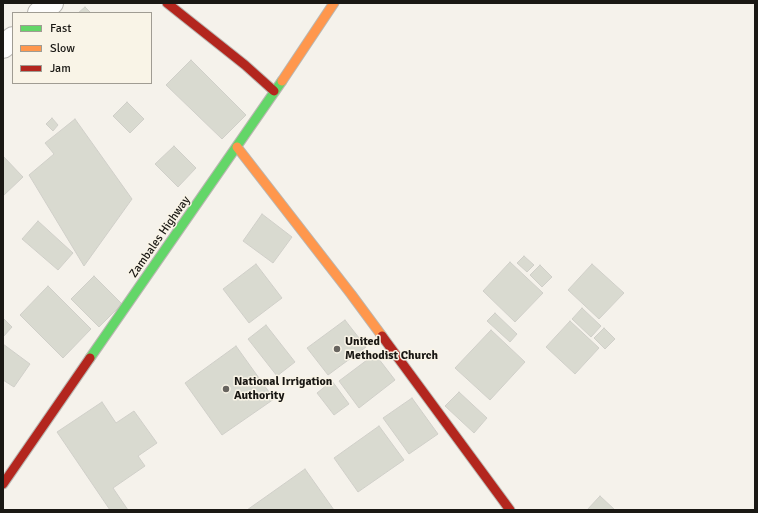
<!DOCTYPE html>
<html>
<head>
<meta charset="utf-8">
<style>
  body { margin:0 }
  #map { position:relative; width:758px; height:513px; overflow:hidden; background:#f5f2eb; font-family:Signika,sans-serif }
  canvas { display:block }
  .frame { position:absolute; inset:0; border:4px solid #1a1814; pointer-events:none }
  .legend { position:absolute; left:12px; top:12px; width:140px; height:72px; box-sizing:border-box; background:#f9f4e7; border:1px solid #a09c93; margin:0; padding:5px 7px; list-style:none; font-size:12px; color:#1a1814 }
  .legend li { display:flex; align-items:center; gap:8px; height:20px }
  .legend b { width:20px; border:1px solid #a09c93 }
</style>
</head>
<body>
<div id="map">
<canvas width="758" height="513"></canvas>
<div class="frame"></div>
<ul class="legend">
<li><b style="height:5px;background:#63d668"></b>Fast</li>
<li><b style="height:5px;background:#ff974d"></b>Slow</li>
<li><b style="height:5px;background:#b3261e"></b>Jam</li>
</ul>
</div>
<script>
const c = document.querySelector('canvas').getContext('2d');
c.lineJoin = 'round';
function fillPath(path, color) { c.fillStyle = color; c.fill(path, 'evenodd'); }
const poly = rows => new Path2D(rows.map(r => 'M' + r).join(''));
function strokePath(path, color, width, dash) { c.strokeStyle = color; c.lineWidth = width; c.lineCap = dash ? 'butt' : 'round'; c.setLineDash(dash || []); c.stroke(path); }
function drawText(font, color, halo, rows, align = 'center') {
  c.font = font + ' Signika,sans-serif'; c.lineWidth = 3; c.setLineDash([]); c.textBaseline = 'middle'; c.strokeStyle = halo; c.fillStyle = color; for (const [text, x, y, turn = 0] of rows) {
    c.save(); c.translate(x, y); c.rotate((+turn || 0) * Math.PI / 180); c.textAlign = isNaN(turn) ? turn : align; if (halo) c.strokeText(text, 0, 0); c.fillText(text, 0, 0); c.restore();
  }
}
const building = poly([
  [85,7,91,13,78,13,85,7],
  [191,60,246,115,222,139,166,85,191,60],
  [127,102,144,119,130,133,113,116,127,102],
  [52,118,58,125,53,131,46,124,52,118],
  [75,119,132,199,84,266,29,175,54,154,45,143,75,119],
  [174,146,196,168,178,187,155,164,174,146],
  [3,156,23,177,3,196,3,156],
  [262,214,292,237,273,263,243,241,262,214],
  [38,221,73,253,58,270,22,239,38,221],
  [524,256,534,265,527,272,517,263,524,256],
  [510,262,543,293,515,322,483,291,510,262],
  [256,264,282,298,249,323,223,289,256,264],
  [592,264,624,293,599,319,568,290,592,264],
  [540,265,552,277,542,287,530,275,540,265],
  [94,276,122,304,99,327,71,299,94,276],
  [48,286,91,329,63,358,20,315,48,286],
  [582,308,601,326,591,337,572,319,582,308],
  [495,313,517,334,510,342,487,321,495,313],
  [3,318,12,327,3,337,3,318],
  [345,320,366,347,328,375,307,348,345,320],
  [570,321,599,348,575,374,546,347,570,321],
  [266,325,295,362,277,376,248,339,266,325],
  [604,328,615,339,605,349,594,338,604,328],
  [491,330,525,362,490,400,455,368,491,330],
  [3,344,30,364,14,387,3,380,3,344],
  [236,346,274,399,222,435,185,383,236,346],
  [375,354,395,380,359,408,339,381,375,354],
  [332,381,349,404,334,415,317,393,332,381],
  [459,392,487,418,474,433,445,406,459,392],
  [412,398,438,434,409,454,383,418,412,398],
  [102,402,116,423,134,411,157,443,138,456,145,466,113,488,128,510,110,510,57,432,102,402],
  [379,426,404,460,358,492,334,458,379,426],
  [305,469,334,510,247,510,305,469],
  [600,496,615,510,587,510,600,496]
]);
fillPath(building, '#d9dad0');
strokePath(building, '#d0cfc9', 1);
const street = poly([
  [39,13,52,3],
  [3,47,13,38]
]);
const fast = poly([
  [90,358,282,81]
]);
const slow = poly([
  [282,81,334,3],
  [237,147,351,294,382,336]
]);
const jam = poly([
  [167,3,245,65,274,91],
  [382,336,510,510],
  [3,484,90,358]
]);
strokePath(street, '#bab7b2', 24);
strokePath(fast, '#bab7b2', 11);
strokePath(slow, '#bab7b2', 11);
strokePath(jam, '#bab7b2', 11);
strokePath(street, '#fefdfc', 22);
strokePath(fast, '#63d668', 9);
strokePath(slow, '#ff974d', 9);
strokePath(jam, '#b3261e', 9);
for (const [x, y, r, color] of [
  [337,349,4,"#67645f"],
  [226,389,4,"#67645f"]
]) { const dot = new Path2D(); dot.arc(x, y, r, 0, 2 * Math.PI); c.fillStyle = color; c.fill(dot); strokePath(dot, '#f9f4e7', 1.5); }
drawText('12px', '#1a1814', '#f9f4e7', [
  ["Zambales Highway",160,237,-55]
]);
drawText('bold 12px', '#1a1814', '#f9f4e7', [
  ["United",345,342],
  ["Methodist Church",345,356],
  ["National Irrigation",234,382],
  ["Authority",234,396]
], 'left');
</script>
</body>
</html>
